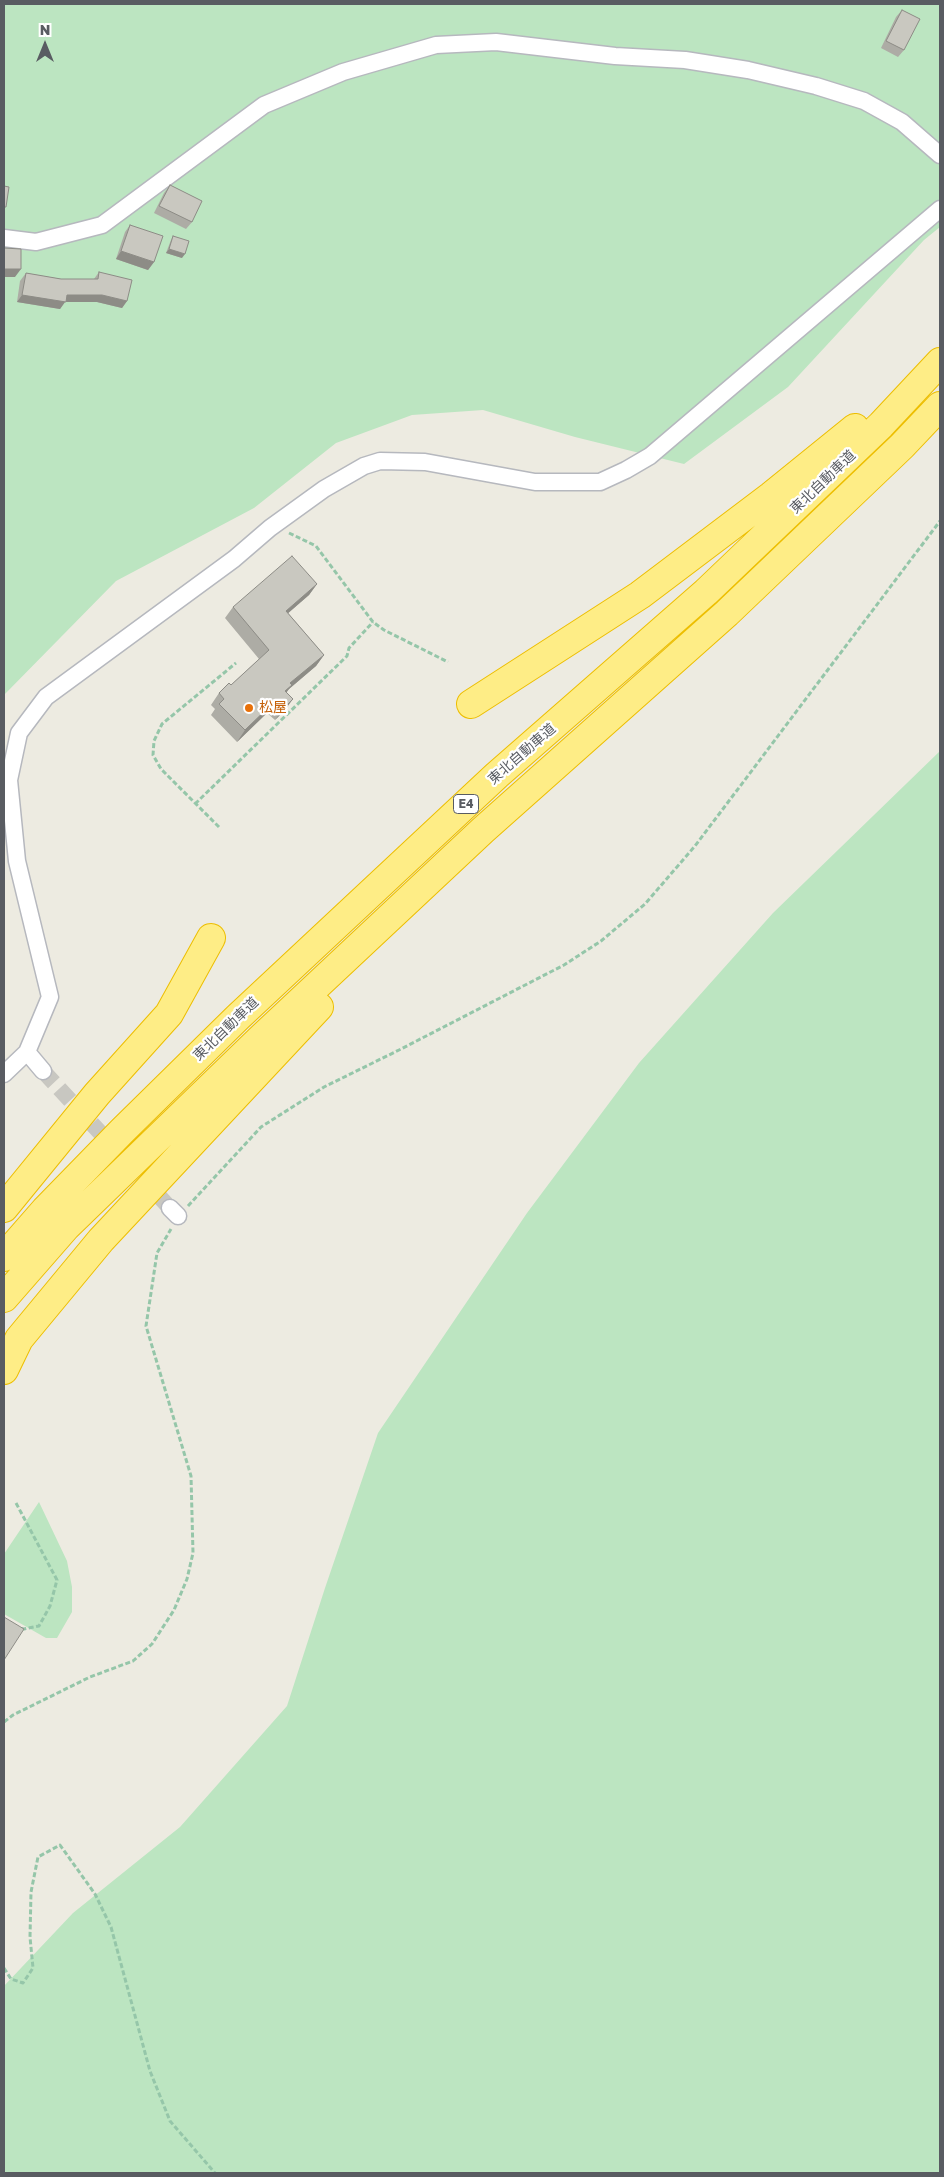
<!DOCTYPE html>
<html>
<head>
<meta charset="utf-8">
<style>
  body { margin:0 }
  #map { position:relative; width:944px; height:2177px; overflow:hidden; background:#edebe1; font-family:"Golos Text",sans-serif }
  canvas { display:block }
  .frame { position:absolute; inset:0; border:5px solid #595c62; pointer-events:none }
  .north { position:absolute; left:20px; top:20px; width:50px; height:50px; -webkit-text-stroke:4px #fff; paint-order:stroke; rotate:0deg; font-size:14px; font-weight:700; line-height:20px; text-align:center; color:#595c62 }
  .north::after { content:''; display:block; margin:auto; width:18px; height:22px; background:#595c62; clip-path:polygon(50% 0,100% 100%,50% 72%,0 100%) }
</style>
</head>
<body>
<div id="map">
<canvas width="944" height="2177"></canvas>
<div class="frame"></div>
<div class="north">N</div>
</div>
<script>
const c = document.querySelector('canvas').getContext('2d');
c.lineJoin = 'round';
function fillPath(path, color) { c.fillStyle = color; c.fill(path, 'evenodd'); }
const poly = rows => new Path2D(rows.map(r => 'M' + r).join(''));
function strokePath(path, color, width, dash) { c.strokeStyle = color; c.lineWidth = width; c.lineCap = dash ? 'butt' : 'round'; c.setLineDash(dash || []); c.stroke(path); }
function drawText(font, color, halo, rows, align = 'center') {
  c.font = font + ' "Golos Text","Noto Sans JP",sans-serif'; c.lineWidth = 4.5; c.setLineDash([]); c.textBaseline = 'middle'; c.strokeStyle = halo; c.fillStyle = color; for (const [text, x, y, turn = 0] of rows) {
    c.save(); c.translate(x, y); c.rotate((+turn || 0) * Math.PI / 180); c.textAlign = isNaN(turn) ? turn : align; if (halo) c.strokeText(text, 0, 0); c.fillText(text, 0, 0); c.restore();
  }
}
fillPath(poly([
  [4,4,940,4,940,227,924,240,788,387,684,464,575,437,483,410,412,415,336,443,254,508,116,581,4,695],
  [940,751,940,2173,4,2173,4,1986,73,1913,180,1827,287,1706,325,1588,378,1433,527,1213,639,1063,773,913],
  [39,1502,67,1561,72,1587,72,1612,57,1638,46,1638,4,1614,4,1554]
]), '#bce5c1');
strokePath(poly([
  [43,1071,170,1208]
]), '#c8c7c1', 16, [16, 8]);
const street = poly([
  [4,238,36,242,102,225,264,105,343,72,436,45,496,42,615,56,685,60,748,70,816,86,864,101,902,122,940,155],
  [27,1052,43,1071],
  [4,1074,27,1052,50,997,17,861,9,780,19,733,46,697,234,559,270,528,324,489,364,466,380,461,425,462,535,482,600,482,626,470,650,456,940,209],
  [170,1208,178,1216]
]);
const highway = poly([
  [471,704,640,595,771,496,855,428],
  [4,1208,97,1094,169,1014,211,938],
  [4,1257,45,1210,122,1131,238,1017,497,775,706,592,881,425,940,362],
  [4,1298,66,1227,260,1039,483,830,727,613,902,446,940,406],
  [4,1370,19,1339,101,1240,319,1007]
]);
strokePath(street, '#b6b8be', 19);
strokePath(highway, '#edbe00', 30);
strokePath(poly([
  [289,533,316,546,373,622,384,630,448,662],
  [195,804,347,656,349,648,373,622],
  [219,827,161,769,153,755,154,741,162,724,236,663],
  [188,1206,261,1127,324,1087,399,1050,564,965,601,941,645,904,695,846,940,521],
  [16,1503,57,1580,50,1606,39,1626,24,1629,19,1628],
  [4,1722,13,1715,90,1677,133,1661,152,1644,174,1610,187,1579,193,1553,191,1476,146,1326,157,1253,171,1229],
  [4,1968,11,1979,23,1983,33,1968,30,1937,31,1892,38,1857,60,1845,95,1894,111,1927,150,2071,170,2121,215,2173]
]), '#95c6a9', 3, [5, 2.5]);
strokePath(street, '#fff', 16);
strokePath(highway, '#feed86', 28);
fillPath(poly([
  [902,10,904,50,898,57,881,48,896,17],
  [170,185,192,222,186,229,154,213,164,193],
  [130,225,154,262,148,270,116,259,125,232],
  [173,236,182,258,166,253,171,240],
  [99,272,127,301,122,308,97,302,65,302,60,309,17,302,20,281,26,273,61,279,94,279],
  [317,584,309,595,288,613,324,655,316,666,289,689,286,692,285,710,275,720,267,713,237,742,211,715,215,709,211,705,219,693,231,685,259,659,225,618,233,607]
]), '#adaca5');
fillPath(poly([
  [169,249,185,254,182,258,166,253],
  [121,251,154,262,148,270,116,259],
  [4,269,21,269,15,277,4,277],
  [22,295,102,295,127,301,122,308,97,302,65,302,60,309,17,302],
  [317,584,309,595,278,622,286,611],
  [324,655,316,666,289,689,284,696,277,703,290,683],
  [293,699,285,710,275,720,283,709],
  [275,701,267,713,237,742,245,730]
]), '#8d8c86');
const building = poly([
  [902,10,920,19,904,50,886,41,902,10],
  [170,185,202,201,192,222,159,206,170,185],
  [4,186,9,187,6,207,4,207,4,186],
  [130,225,163,236,154,262,121,251,130,225],
  [173,236,189,241,185,254,169,249,173,236],
  [4,248,21,249,21,269,4,269,4,248],
  [99,272,132,280,127,301,102,295,67,295,66,302,22,295,26,273,61,279,98,279,99,272],
  [292,556,317,584,286,611,324,655,290,683,292,685,285,691,293,699,283,709,275,701,245,730,219,704,224,699,219,693,229,683,231,685,269,650,233,607,292,556],
  [4,1617,24,1629,4,1660,4,1617]
]);
fillPath(building, '#c9c8c0');
strokePath(building, '#8d8c86', 1);
for (const [x, y, r, color] of [
  [249,708,5,"#e8710a"]
]) { const dot = new Path2D(); dot.arc(x, y, r, 0, 2 * Math.PI); c.fillStyle = color; c.fill(dot); strokePath(dot, '#fff', 2); }
for (const [x, y, w] of [
  [466,804,25]
]) { const box = new Path2D(); box.roundRect(x - w / 2, y - 9.5, w, 19, 4); c.fillStyle = '#fff'; c.fill(box); strokePath(box, '#595c62', 1); }
drawText('bold 12px', '#595c62', null, [
  ["E4",466,804]
]);
drawText('14px', '#595c62', '#fff', [
  ["東北自動車道",823,482,-44],
  ["東北自動車道",522,754,-41],
  ["東北自動車道",226,1029,-44]
]);
drawText('14px', '#c56008', '#fff', [
  ["松屋",259,708]
], 'left');
</script>
</body>
</html>
